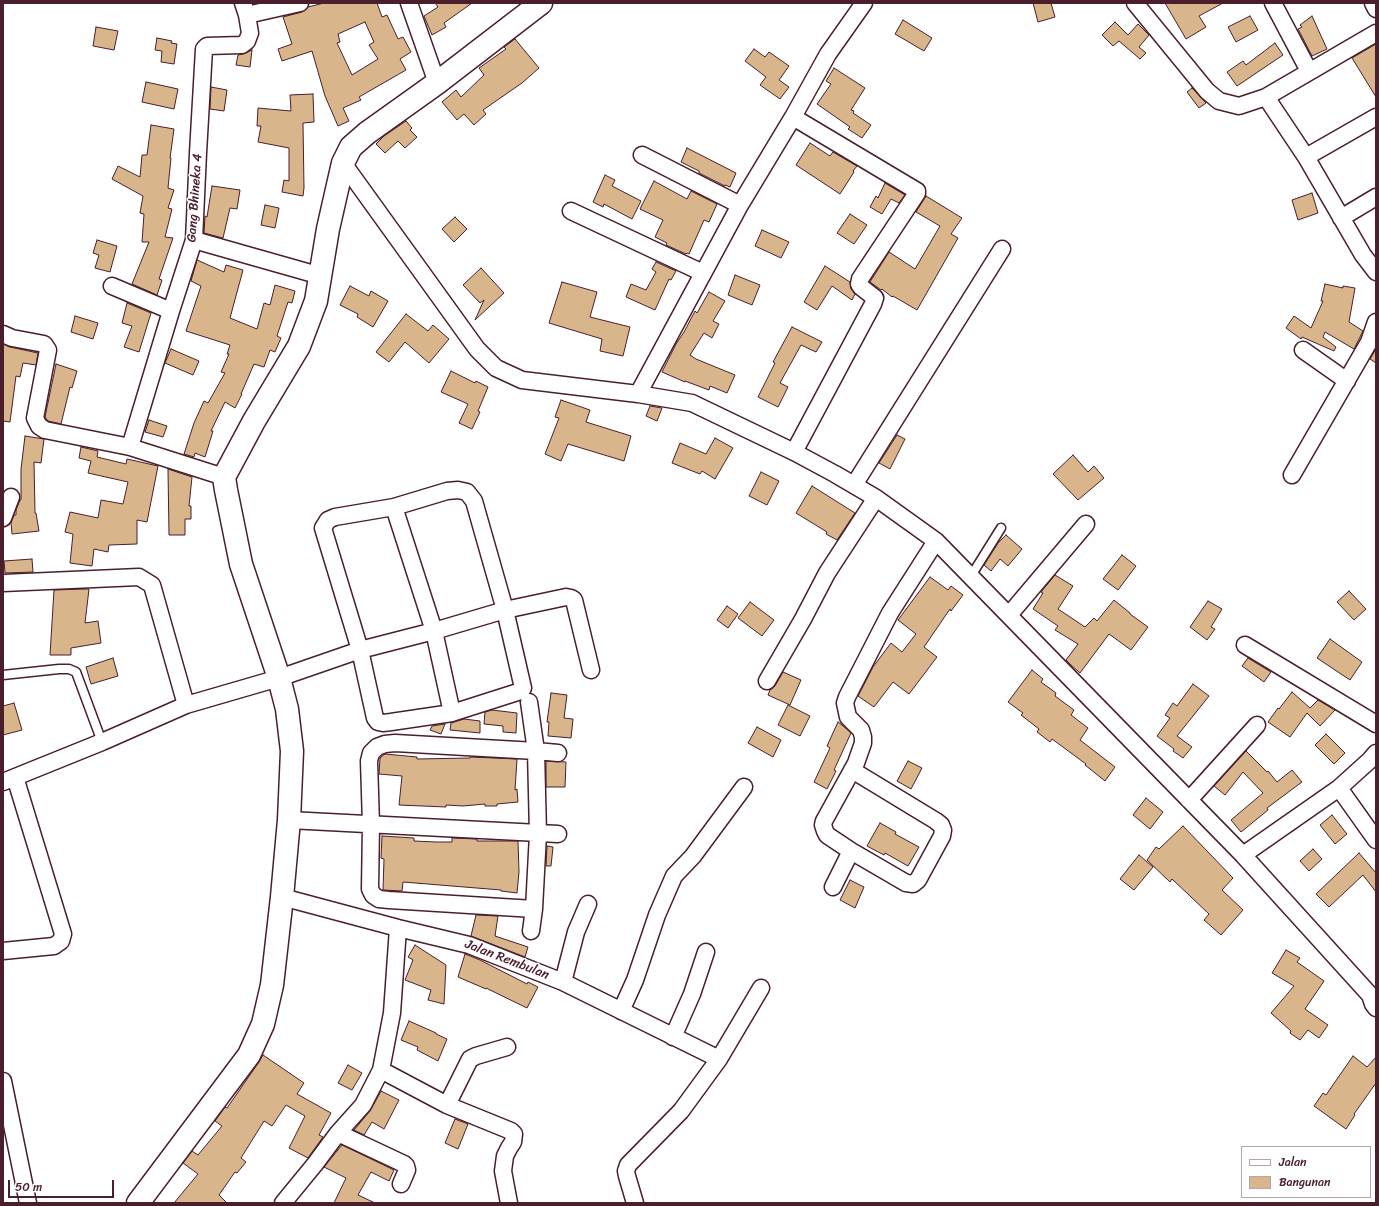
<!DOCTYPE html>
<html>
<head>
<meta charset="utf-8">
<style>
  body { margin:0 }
  #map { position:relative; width:1379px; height:1206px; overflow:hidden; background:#fff; font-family:Sriracha,sans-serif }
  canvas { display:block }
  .frame { position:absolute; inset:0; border:4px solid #4a1f2b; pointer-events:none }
  .legend { position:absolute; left:1241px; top:1146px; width:130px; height:52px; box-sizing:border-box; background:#fff; border:1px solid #b7a5aa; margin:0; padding:5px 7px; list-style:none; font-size:12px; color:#4a1f2b }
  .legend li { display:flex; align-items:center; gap:8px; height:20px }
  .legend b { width:20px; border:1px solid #b7a5aa }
  .scale { position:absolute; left:8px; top:1180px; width:106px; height:18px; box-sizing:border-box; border:2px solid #4a1f2b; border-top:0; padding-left:5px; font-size:12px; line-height:14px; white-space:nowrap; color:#4a1f2b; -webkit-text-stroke:3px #fff; paint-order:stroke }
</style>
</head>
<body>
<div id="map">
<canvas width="1379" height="1206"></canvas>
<div class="frame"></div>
<ul class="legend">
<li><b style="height:5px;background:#fff"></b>Jalan</li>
<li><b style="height:11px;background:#d9b58b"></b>Bangunan</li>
</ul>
<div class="scale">50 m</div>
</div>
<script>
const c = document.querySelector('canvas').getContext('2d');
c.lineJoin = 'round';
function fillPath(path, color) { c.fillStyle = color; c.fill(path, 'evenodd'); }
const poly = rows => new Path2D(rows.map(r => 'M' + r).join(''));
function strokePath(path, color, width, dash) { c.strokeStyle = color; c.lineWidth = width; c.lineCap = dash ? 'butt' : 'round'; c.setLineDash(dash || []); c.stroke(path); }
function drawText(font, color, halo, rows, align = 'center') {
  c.font = font + ' Sriracha,sans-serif'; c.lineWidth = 3; c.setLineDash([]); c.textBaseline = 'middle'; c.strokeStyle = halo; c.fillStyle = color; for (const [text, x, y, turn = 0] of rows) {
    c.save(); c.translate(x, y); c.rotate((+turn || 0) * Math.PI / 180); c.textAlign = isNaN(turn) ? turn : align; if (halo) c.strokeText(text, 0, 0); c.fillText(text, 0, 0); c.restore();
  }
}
const building = poly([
  [324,3,377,3,382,17,387,15,398,39,403,37,411,52,400,59,406,70,359,97,361,100,343,108,349,121,338,126,325,96,312,51,282,61,278,49,292,44,283,17,302,12,308,7,324,3],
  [365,22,374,42,369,45,378,59,352,75,337,43,340,42,338,34,365,22],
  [435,3,472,3,444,23,446,27,432,35,424,16,438,7,435,3],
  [1033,3,1051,3,1055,17,1038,22,1033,3],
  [1165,3,1223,3,1199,16,1206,27,1186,39,1165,3],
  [1250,16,1258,30,1236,42,1228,27,1250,16],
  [1312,16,1327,49,1312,56,1298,29,1302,27,1300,25,1312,16],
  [903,20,932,38,924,51,895,34,903,20],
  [1115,22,1128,35,1138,24,1149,35,1139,47,1146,53,1140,59,1119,41,1113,46,1102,35,1115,22],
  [96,27,118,31,114,50,93,46,96,27],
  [157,38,172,41,171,43,177,44,174,64,161,62,162,51,155,50,157,38],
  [515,39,539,68,522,83,483,110,486,114,474,125,464,114,457,120,442,102,456,90,461,97,484,75,479,68,506,49,504,47,515,39],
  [1275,43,1283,55,1237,86,1227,72,1243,61,1246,65,1275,43],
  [1376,44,1376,97,1352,58,1376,44],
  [754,49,765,57,769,52,789,66,779,80,789,87,780,99,760,85,766,77,745,61,754,49],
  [252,50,250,67,236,65,238,55,243,54,252,50],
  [834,68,865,88,851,110,854,111,853,113,871,125,862,138,848,129,850,127,817,104,831,84,826,81,834,68],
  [146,82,178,89,174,109,142,102,146,82],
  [211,87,227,90,224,111,210,109,211,87],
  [1192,88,1206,103,1199,108,1187,92,1192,88],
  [313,94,314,122,303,123,304,188,303,196,282,192,284,180,289,181,289,148,258,142,261,126,257,126,258,108,291,111,290,95,313,94],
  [406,121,412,128,410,130,417,137,405,148,398,141,385,153,376,144,384,136,406,121],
  [151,125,174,129,170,158,171,158,168,188,174,190,168,208,172,209,165,237,173,238,159,279,162,280,157,295,132,284,149,242,142,242,144,214,140,213,143,196,112,179,118,166,140,177,142,155,147,155,151,125],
  [810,143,830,156,833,152,857,166,853,171,854,172,840,194,796,165,810,143],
  [687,148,736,173,730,187,725,185,725,186,699,173,699,171,681,162,687,148],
  [605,175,615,180,612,186,641,201,632,219,604,204,603,207,593,202,605,175],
  [654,181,687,199,691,191,717,204,709,222,704,220,689,254,687,253,686,254,666,245,667,243,655,237,663,220,640,209,654,181],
  [885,183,905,195,899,203,891,199,882,214,870,207,876,196,878,198,885,183],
  [212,186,240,190,237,209,230,208,223,238,204,233,205,216,207,217,212,186],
  [1312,193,1318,213,1298,220,1292,200,1312,193],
  [926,196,962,218,951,234,958,238,917,310,893,296,892,297,882,289,881,290,870,282,889,252,915,269,940,226,916,212,926,196],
  [265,205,279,208,275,228,261,225,265,205],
  [850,214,867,225,854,244,837,233,850,214],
  [455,217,467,229,454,242,442,229,455,217],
  [762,230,789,242,781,258,755,246,762,230],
  [97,240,117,246,110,272,95,268,99,255,93,253,97,240],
  [197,260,224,272,226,265,243,270,230,318,257,329,264,303,270,305,275,285,295,291,292,303,288,302,277,336,281,338,275,352,270,350,264,367,254,364,241,394,242,394,235,408,225,402,211,431,213,431,205,457,195,453,194,457,184,454,194,423,204,401,208,403,225,373,221,372,229,354,227,354,230,345,186,331,201,286,191,281,197,260],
  [656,262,676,271,671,280,669,279,655,310,626,297,631,284,646,290,656,272,652,269,656,262],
  [825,266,850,282,851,289,855,294,852,300,832,286,817,310,804,302,825,266],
  [481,268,504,293,475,320,484,300,480,303,463,285,481,268],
  [735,275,760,285,752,305,728,295,735,275],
  [562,282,597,292,590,317,630,327,623,356,600,351,602,339,549,323,562,282],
  [1325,284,1343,288,1343,286,1355,288,1349,322,1363,331,1354,349,1325,332,1323,337,1336,347,1334,351,1302,337,1301,339,1286,328,1294,316,1311,328,1323,301,1321,301,1325,284],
  [350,286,369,296,371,291,388,301,373,327,357,317,358,314,340,305,350,286],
  [709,292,725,301,713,321,719,324,712,338,704,333,690,355,696,359,735,375,727,393,710,386,709,390,685,381,685,382,662,372,676,344,684,332,695,311,697,313,709,292],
  [127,303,151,313,139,352,124,347,132,326,122,323,127,303],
  [406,314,428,331,433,325,449,339,429,363,405,342,389,362,376,352,406,314],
  [75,316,98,323,93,339,71,332,75,316],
  [792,327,822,342,816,352,801,345,780,383,788,387,778,407,758,397,775,363,773,362,792,327],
  [3,344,10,347,38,353,36,365,23,363,20,377,16,376,10,422,3,421,3,344],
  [171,349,199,361,193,375,165,363,171,349],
  [1376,349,1376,363,1370,359,1376,349],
  [56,364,77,371,72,388,70,387,61,424,48,421,45,417,56,364],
  [451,371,475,383,476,381,488,387,478,411,480,412,472,429,459,423,468,404,441,392,451,371],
  [561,400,590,410,586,422,631,436,624,461,568,444,561,461,545,454,559,418,555,417,561,400],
  [650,406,662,408,657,421,646,416,650,406],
  [149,420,167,426,163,437,145,432,149,420],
  [897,435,905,439,890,469,879,463,897,435],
  [25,436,44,439,41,463,34,462,35,513,36,513,39,531,12,534,11,523,14,515,16,515,16,510,20,500,21,500,21,469,25,436],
  [715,438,733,448,715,479,702,471,700,474,672,463,680,443,706,454,715,438],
  [81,447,98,451,97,457,126,464,127,459,158,466,147,522,137,520,137,544,109,545,108,552,94,549,92,566,70,563,73,534,65,532,70,512,98,518,101,500,123,504,128,482,88,473,91,461,79,458,81,447],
  [1073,455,1088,472,1094,466,1104,478,1078,500,1053,474,1073,455],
  [168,469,192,477,189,506,191,506,191,519,185,519,185,535,169,535,168,469],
  [761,472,779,481,767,505,749,496,761,472],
  [812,486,855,513,837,540,826,534,827,532,796,513,812,486],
  [1006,535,1022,549,1008,566,1000,559,991,571,984,565,998,543,1006,535],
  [1122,555,1136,566,1118,590,1103,579,1122,555],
  [32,559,33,572,5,573,4,561,32,559],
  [1055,575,1073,586,1058,609,1085,627,1094,618,1097,621,1114,600,1130,613,1130,614,1148,627,1131,650,1109,634,1080,673,1071,665,1066,660,1078,644,1055,630,1058,626,1033,609,1043,593,1041,592,1055,575],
  [930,577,948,590,951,586,963,595,951,611,950,609,924,647,937,657,909,694,893,682,874,707,858,696,873,667,891,643,902,652,916,634,898,620,930,577],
  [85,589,89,589,85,623,98,621,101,643,71,648,71,655,50,655,54,590,85,589],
  [1349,591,1366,609,1354,620,1337,602,1349,591],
  [1208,601,1222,609,1211,627,1215,629,1207,640,1190,627,1208,601],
  [750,602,774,620,762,636,738,618,750,602],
  [727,606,738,614,728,628,717,620,727,606],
  [1330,639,1362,662,1350,680,1317,658,1330,639],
  [113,658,118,676,91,684,86,667,113,658],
  [1248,658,1271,672,1264,682,1242,666,1248,658],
  [1032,670,1043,679,1041,682,1056,693,1055,696,1074,710,1071,715,1088,728,1080,740,1115,767,1105,781,1085,765,1086,764,1052,739,1050,742,1037,732,1039,729,1021,715,1023,713,1008,702,1032,670],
  [783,672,801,680,790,705,768,695,770,690,775,686,783,672],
  [1193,684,1209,696,1177,736,1192,747,1183,758,1173,751,1174,749,1157,736,1170,718,1165,715,1173,703,1177,706,1193,684],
  [1292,692,1310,708,1318,700,1335,710,1320,726,1307,713,1290,737,1268,722,1278,708,1279,709,1292,692],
  [551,693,567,695,564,718,573,719,571,738,548,736,549,722,547,722,551,693],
  [14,703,22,730,3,735,3,706,14,703],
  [788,705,810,716,800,736,778,725,788,705],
  [492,710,517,713,516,733,503,732,503,726,484,724,485,712,492,710],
  [464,719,480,721,480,733,450,730,451,723,464,719],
  [838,722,842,725,851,733,834,770,836,771,827,789,814,782,830,748,827,746,838,722],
  [445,724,441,734,430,730,432,726,445,724],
  [757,727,781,740,773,757,748,743,757,727],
  [1326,734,1345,753,1334,764,1315,745,1326,734],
  [1246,751,1267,772,1268,771,1277,782,1292,770,1302,782,1267,808,1268,810,1241,832,1231,820,1263,793,1243,772,1225,795,1214,786,1246,751],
  [385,754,417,757,417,759,470,758,470,757,517,759,515,790,517,789,518,802,497,804,497,806,485,806,485,804,463,806,446,805,446,807,399,805,402,776,379,774,380,758,385,754],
  [546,761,566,762,565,787,546,787,546,761],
  [908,761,922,768,911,789,897,781,908,761],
  [1146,798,1163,812,1150,829,1133,815,1146,798],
  [1332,815,1347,834,1335,844,1320,825,1332,815],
  [880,823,896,832,895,834,919,847,908,866,885,853,884,855,867,846,880,823],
  [1183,826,1233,878,1222,890,1243,910,1221,935,1204,920,1209,914,1172,879,1170,882,1147,860,1156,847,1159,849,1183,826],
  [382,836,414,838,414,841,436,842,452,842,452,838,477,839,477,841,518,841,519,872,517,893,501,891,501,890,403,882,402,891,383,890,384,859,381,858,382,836],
  [547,846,553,847,551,866,546,866,547,846],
  [1313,849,1322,859,1309,871,1300,861,1313,849],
  [1359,853,1376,873,1376,892,1363,875,1329,907,1316,894,1359,853],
  [1139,855,1153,867,1134,890,1120,879,1139,855],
  [850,880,864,887,855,908,840,900,850,880],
  [476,915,498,916,495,936,528,947,525,957,471,936,476,915],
  [415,945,446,965,444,1004,428,1000,431,990,405,980,413,960,408,957,415,945],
  [1286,950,1300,958,1297,962,1324,981,1305,1009,1328,1025,1319,1038,1308,1030,1300,1040,1290,1033,1291,1031,1271,1013,1294,986,1272,973,1286,950],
  [465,954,480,960,527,984,528,982,538,987,527,1008,486,988,486,989,458,977,465,954],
  [409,1021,436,1033,436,1034,447,1039,438,1061,417,1050,418,1047,401,1040,409,1021],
  [263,1055,304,1083,297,1094,331,1113,319,1135,323,1137,308,1158,289,1148,305,1116,286,1105,272,1126,264,1121,241,1158,246,1162,237,1173,235,1172,219,1195,227,1203,174,1203,198,1174,183,1163,192,1151,198,1155,222,1126,215,1121,225,1107,227,1108,259,1062,263,1055],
  [1353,1056,1367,1067,1376,1057,1376,1083,1354,1114,1355,1115,1346,1129,1314,1106,1323,1093,1326,1095,1353,1056],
  [348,1065,362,1073,352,1090,338,1083,348,1065],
  [381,1091,399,1100,384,1129,372,1122,364,1135,354,1130,370,1111,381,1091],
  [455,1119,468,1124,458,1149,445,1143,455,1119],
  [342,1145,394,1170,389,1181,371,1172,358,1195,375,1203,334,1203,346,1178,324,1167,342,1145]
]);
fillPath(building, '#d9b58b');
strokePath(building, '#4a1f2b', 1);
const lane = poly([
  [971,576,1001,528],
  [3,675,59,669,69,669,76,672,102,742]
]);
const street = poly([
  [409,3,437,83],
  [1135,3,1207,91,1219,101,1239,106,1266,97,1376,33],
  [1273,3,1309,71],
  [1373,3,1376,9],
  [247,15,300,3],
  [1266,97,1306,157,1363,255,1376,272],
  [793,117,917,191,917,193,860,279,859,284,861,287,875,298,873,304,794,452],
  [642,155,740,205],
  [1306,157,1376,117],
  [343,163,477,349,496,368,522,380,638,394,692,403,794,452,835,474,876,498,936,541,1243,855,1370,995,1373,1004,1376,1008],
  [571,211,703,273],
  [1341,218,1376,197],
  [194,240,321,276],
  [112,286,171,311],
  [3,334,12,338,44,344,48,350,35,418,39,426,45,430,130,447,224,477],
  [1303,350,1347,381],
  [638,394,740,205,793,117,828,54,864,3],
  [130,447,171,311,194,240,198,153,204,49,207,46,242,45,247,41,250,33,247,15,243,3],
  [1292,475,1369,342,1376,322],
  [854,485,1002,249],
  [458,490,467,492,474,501,505,610,523,688,521,691,452,713,391,722,383,723,378,722,375,718,360,650,323,528,328,520,335,517,394,507,447,491,458,490],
  [394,507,434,631,452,713],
  [3,518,11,497],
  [3,583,139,577,152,585,186,705],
  [1009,615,1086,524],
  [1245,645,1376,724],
  [767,681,803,619,827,573,876,498],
  [529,702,536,751,538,834,534,909,531,931],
  [3,782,102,742,186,705,279,678,360,650,434,631,505,610,566,597,571,598,574,600,591,670],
  [1339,788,1376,840],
  [1189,800,1257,725],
  [289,820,558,834],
  [851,851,906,883,913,884,918,880,942,836,943,830,941,825,936,821,852,770],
  [1243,855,1339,788,1370,760,1376,753],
  [833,887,851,851,827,835,825,831,823,825,824,821,856,763,863,743,863,737,861,730,848,717,845,703,847,697,890,613,936,541],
  [282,897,398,928,469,945,563,982,719,1059],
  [534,909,389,900,379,899,373,895,370,889,371,825,369,761,371,753,377,747,385,744,395,743,536,751,558,753],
  [3,951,54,946,61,941,63,934,15,777],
  [563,982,576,932,588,904],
  [621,1011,635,980,657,915,674,876,693,856,744,787],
  [673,1037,692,994,706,952],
  [381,1070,447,1105,511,1131,514,1134,513,1142,509,1148,505,1156,503,1171,509,1203],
  [3,1081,28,1203],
  [447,1105,470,1059,476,1056,507,1047],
  [338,1133,404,1164,406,1166,407,1170,401,1184],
  [283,1203,315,1164,338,1133,363,1105,381,1070,392,1013,398,928],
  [635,1203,627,1176,626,1171,628,1165,681,1111,719,1059,761,988]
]);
const secondary = poly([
  [138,1203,249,1055,263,1024,272,985,282,897,289,820,292,751,287,709,279,678,241,564,226,490,224,477,254,421,299,346,316,301,328,229,343,163,351,147,367,133,437,83,541,3]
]);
strokePath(lane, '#4a1f2b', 11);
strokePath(street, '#4a1f2b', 19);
strokePath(secondary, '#4a1f2b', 25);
strokePath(lane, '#fff', 8);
strokePath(street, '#fff', 16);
strokePath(secondary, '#fff', 22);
drawText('13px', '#4a1f2b', '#fff', [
  ["Gang Bhineka 4",195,198,-86],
  ["Jalan Rembulan",507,960,21]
]);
</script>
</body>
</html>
